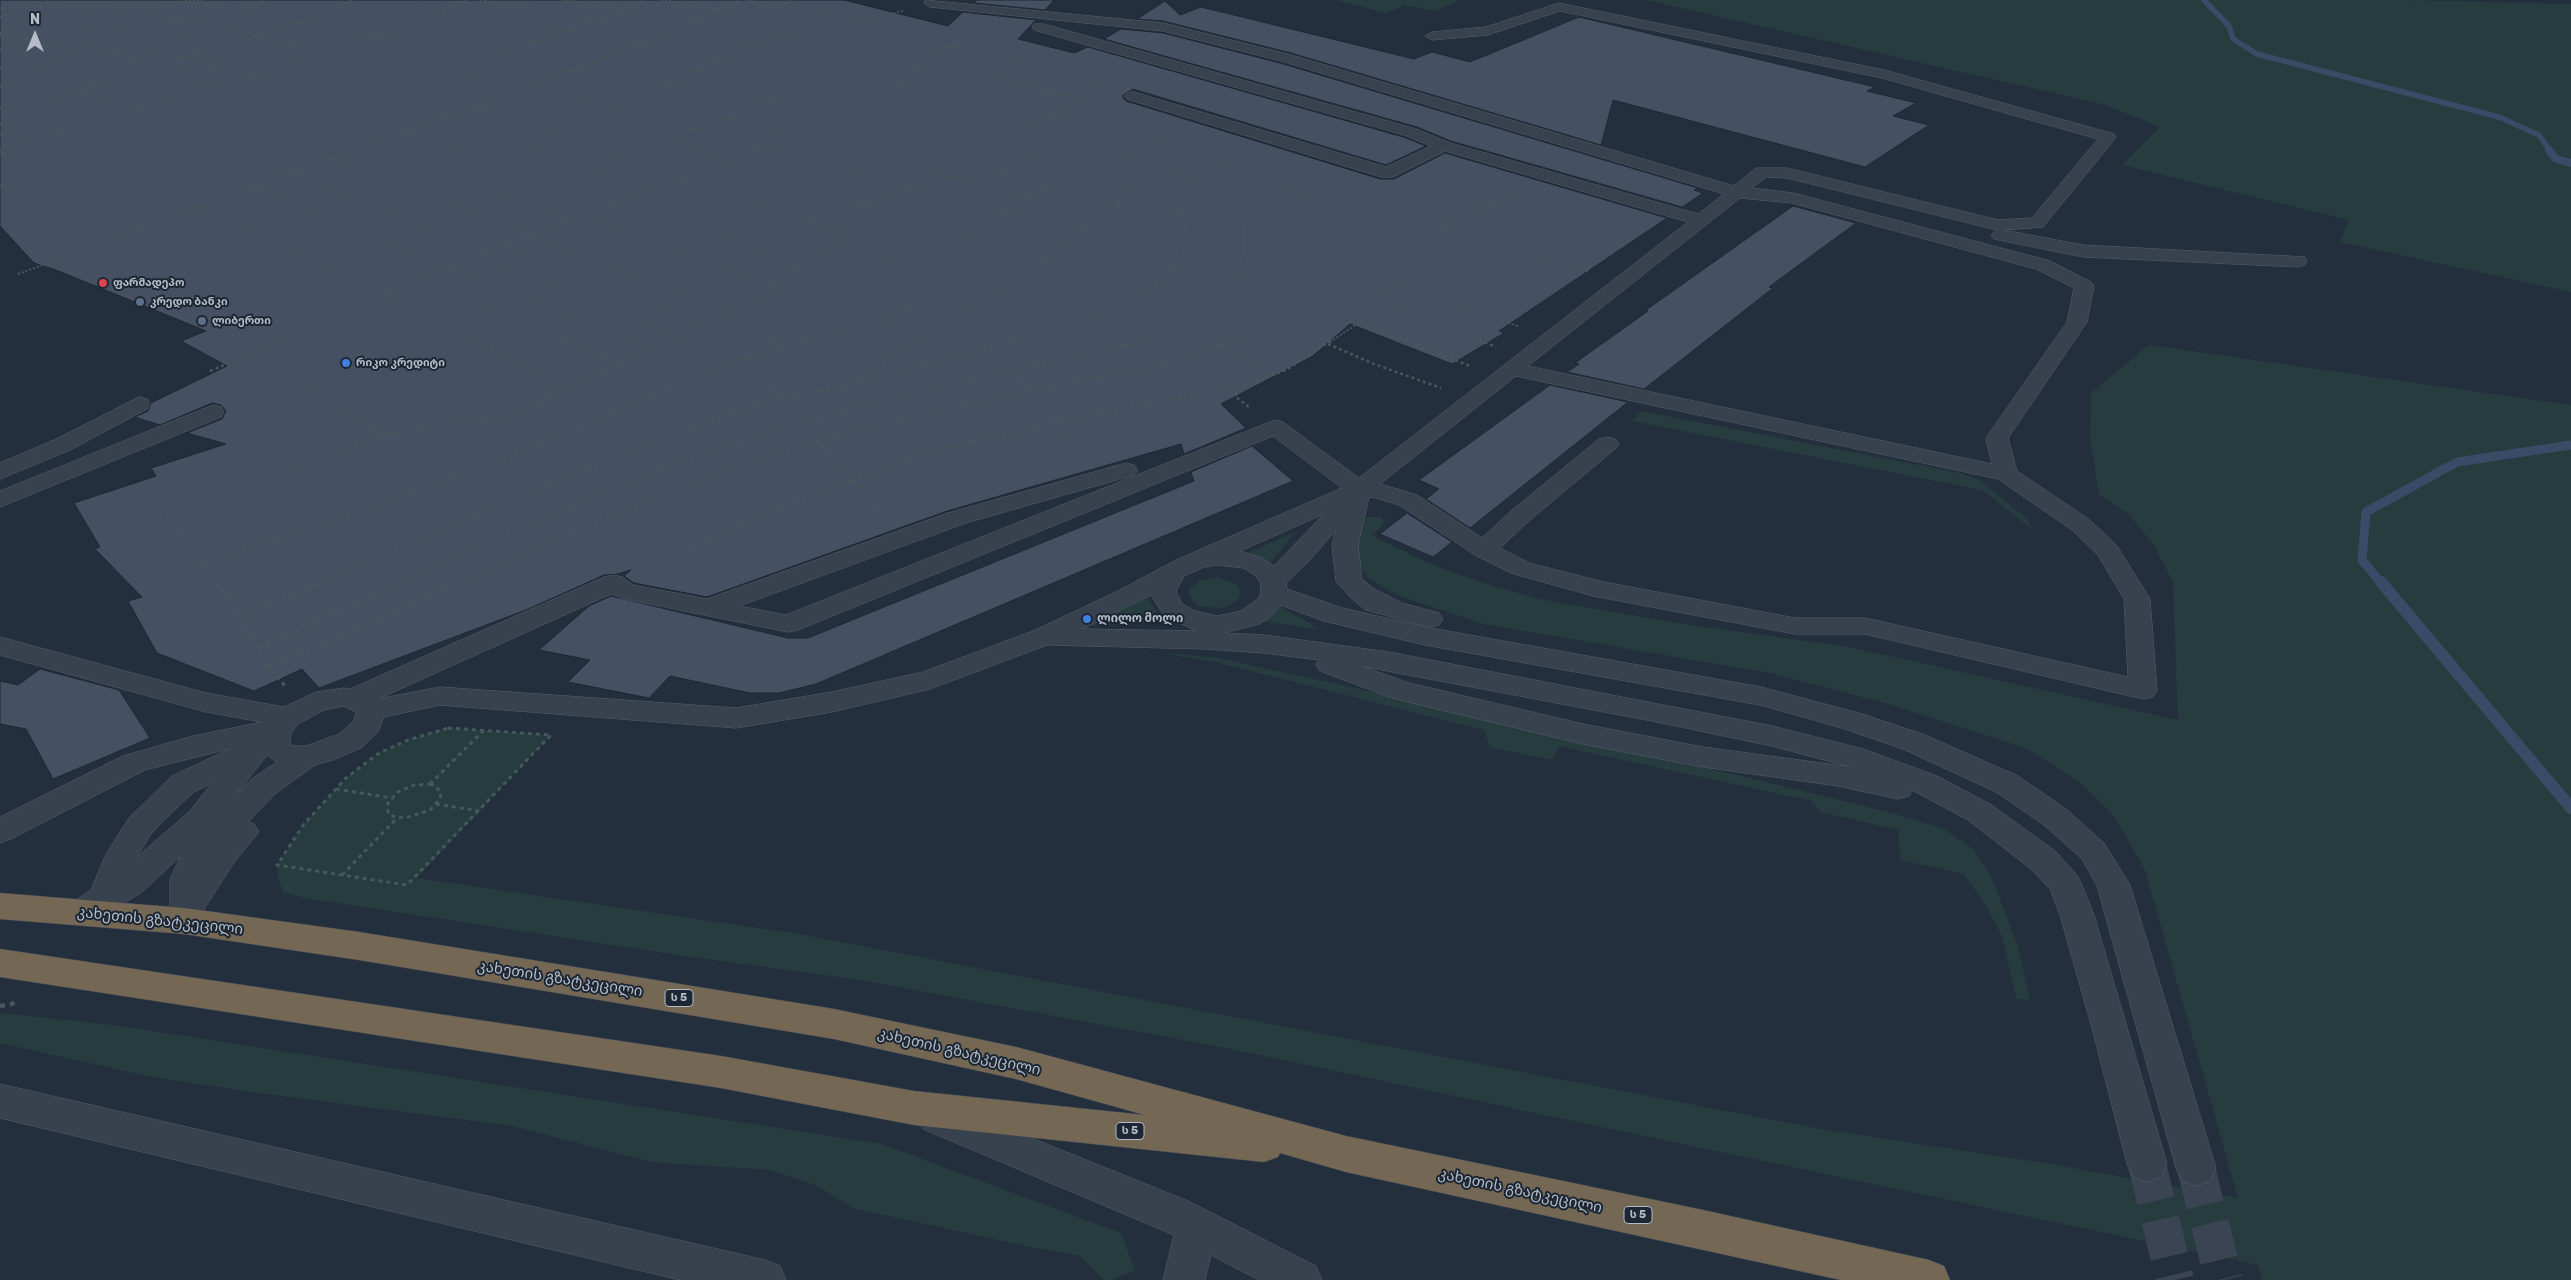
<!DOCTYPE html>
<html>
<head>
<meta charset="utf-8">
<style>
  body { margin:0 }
  #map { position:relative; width:2571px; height:1280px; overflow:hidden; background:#242f3e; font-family:Rubik,sans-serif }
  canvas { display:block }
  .north { position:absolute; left:10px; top:10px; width:50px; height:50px; -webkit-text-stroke:4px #1d2633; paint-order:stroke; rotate:0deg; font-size:14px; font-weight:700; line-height:20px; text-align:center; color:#b4bcc9 }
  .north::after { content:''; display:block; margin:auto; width:18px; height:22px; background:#b4bcc9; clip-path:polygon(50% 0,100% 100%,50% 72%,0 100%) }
</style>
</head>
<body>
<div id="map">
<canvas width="2571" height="1280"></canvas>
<div class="north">N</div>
</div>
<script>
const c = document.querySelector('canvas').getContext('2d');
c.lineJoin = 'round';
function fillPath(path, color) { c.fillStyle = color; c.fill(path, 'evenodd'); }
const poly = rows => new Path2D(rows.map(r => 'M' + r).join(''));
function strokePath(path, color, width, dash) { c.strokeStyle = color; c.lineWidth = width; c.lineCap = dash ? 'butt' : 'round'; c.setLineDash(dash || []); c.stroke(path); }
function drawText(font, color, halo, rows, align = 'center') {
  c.font = font + ' Rubik,"Noto Sans Georgian",sans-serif'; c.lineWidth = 4; c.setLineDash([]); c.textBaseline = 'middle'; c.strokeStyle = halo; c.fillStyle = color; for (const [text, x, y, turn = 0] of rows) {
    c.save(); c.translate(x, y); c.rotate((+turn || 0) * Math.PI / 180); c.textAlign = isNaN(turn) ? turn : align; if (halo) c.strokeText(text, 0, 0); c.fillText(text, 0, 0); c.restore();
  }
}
fillPath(poly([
  [1337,0,1460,0,1435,11,1405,5,1386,13],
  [1646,0,2409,0,2571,4,2571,292,2340,242,2349,220,2122,165,2160,127,2106,105],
  [2149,345,2571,405,2571,1280,2262,1280,2258,1265,1231,1049,861,980,684,956,305,898,283,892,278,878,277,865,304,824,346,778,379,753,408,740,448,728,551,735,417,878,799,934,1821,1129,2051,1164,2238,1198,2145,870,2114,816,2079,782,2028,749,1892,705,1770,673,1483,624,1400,596,1368,578,1354,557,1350,535,1367,517,1379,517,1385,521,1373,536,1424,561,1477,581,1539,599,1683,624,1849,647,2178,720,2173,582,2155,547,2128,513,2099,495,2090,437,2091,393],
  [1641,411,1960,473,1980,480,2027,519,2032,529,1982,490,1632,421],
  [1295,532,1269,565,1243,555],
  [1217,577,1238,585,1240,594,1238,600,1226,607,1217,608,1200,606,1194,603,1189,593,1190,588,1201,580],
  [1147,598,1164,622,1086,626],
  [1277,604,1319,629,1257,621],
  [1155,652,1218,658,1346,686,1767,782,1888,812,1943,828,1973,849,1990,874,2018,946,2030,1001,2016,998,2002,936,1986,906,1964,874,1900,860,1898,830,1820,812,1812,801,1559,746,1553,760,1490,747,1484,730,1215,662],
  [0,1013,114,1025,882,1144,1121,1233,1135,1271,1111,1280,1103,1280,1079,1255,1035,1248,852,1208,818,1186,770,1170,651,1162,512,1126,259,1093,152,1077,0,1043]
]), '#263c3f');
strokePath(poly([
  [2204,0,2229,26,2233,39,2257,54,2499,117,2539,135,2550,151]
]), '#394c67', 5.5);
strokePath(poly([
  [2549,150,2556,159,2571,163]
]), '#394c67', 8);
strokePath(poly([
  [2382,584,2362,560,2366,512,2457,462,2571,445]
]), '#394c67', 9);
strokePath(poly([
  [2381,582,2571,808]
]), '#394c67', 12);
const building = poly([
  [0,0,844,0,948,26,963,12,1036,20,1018,39,1074,53,1088,47,1403,137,1426,146,1386,165,1133,89,1122,96,1126,101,1380,179,1394,179,1445,153,1667,218,1499,331,1504,333,1452,364,1350,324,1313,356,1221,404,1246,428,1184,454,1181,444,947,511,707,597,634,583,624,576,631,570,618,574,604,575,526,610,319,688,302,669,254,691,157,653,128,601,142,597,95,549,100,547,74,503,156,476,151,468,226,444,187,433,222,419,226,411,221,405,212,403,160,425,135,417,148,411,151,403,227,366,181,341,206,331,56,270,34,263,0,226,0,0],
  [977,0,1054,0,1045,10,974,3,977,0],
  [1165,1,1180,15,1201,7,1414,59,1432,52,1470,62,1579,17,1875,87,1867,91,1916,103,1893,116,1929,125,1865,167,1613,100,1601,145,1291,53,1163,21,1137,19,1165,1],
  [1121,29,1163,33,1280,63,1698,188,1694,190,1703,193,1682,207,1451,141,1417,127,1104,39,1121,29],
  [1793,206,1856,223,1769,287,1773,288,1644,389,1567,372,1579,364,1575,363,1648,311,1646,310,1793,206],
  [1550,385,1628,402,1470,528,1426,499,1439,489,1419,480,1550,385],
  [1252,446,1293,481,816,684,779,693,750,693,670,676,649,698,568,682,590,660,539,650,589,606,611,596,788,638,808,638,1194,481,1191,472,1252,446],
  [1407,513,1452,542,1433,557,1380,534,1407,513],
  [40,669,119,690,150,738,53,779,26,729,0,724,0,681,18,685,40,669]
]);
fillPath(building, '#455162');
strokePath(building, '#1f2835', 1);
strokePath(poly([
  [2147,1164,2175,1280],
  [2196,1168,2224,1280]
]), '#3a4453', 38, [38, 19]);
const minor = poly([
  [925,0,1163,23,1291,55,1734,186,1756,168,1787,168,1998,220,2032,218,2098,139,1882,78,1560,11,1488,35,1432,40,1425,36,1432,32,1486,27,1559,3,1884,70,2114,134,2116,137,2114,140,2043,227,2003,230,2083,245,2305,257,2307,261,2305,265,2298,267,2083,257,1994,239,1991,235,1997,230,1787,178,1766,177,1752,188,1793,193,2050,261,2091,282,2094,286,2087,322,2008,438,2017,471,2090,520,2117,546,2150,599,2157,690,2153,697,2143,699,1865,634,1795,634,1593,596,1511,573,1475,555,1399,505,1376,498,1369,497,1358,545,1362,579,1374,589,1402,603,1439,613,1443,619,1439,625,1429,627,1366,610,1352,599,1336,581,1332,545,1336,530,1310,560,1286,583,1287,589,1342,608,1425,627,1761,687,1862,714,1925,735,2018,776,2066,809,2104,843,2130,885,2216,1168,2210,1181,2196,1186,2182,1181,2176,1168,2097,886,2082,859,2044,825,1996,792,1903,749,1842,728,1760,705,1425,645,1324,621,1281,605,1270,617,1259,624,1224,633,1264,635,1389,652,1772,726,1863,749,1937,776,1990,804,2055,851,2076,874,2081,883,2094,915,2167,1164,2161,1177,2147,1182,2133,1177,2127,1164,2091,1024,2060,915,2050,889,2031,869,1968,820,1912,790,1909,796,1898,799,1838,786,1703,767,1583,744,1392,698,1320,671,1316,665,1319,660,1264,653,1205,649,1047,645,930,689,832,712,736,728,440,705,384,717,378,732,361,748,333,760,315,765,275,794,248,822,254,824,259,832,235,861,204,909,196,930,184,934,172,930,167,921,170,910,170,879,181,856,142,892,95,921,83,925,71,921,66,912,71,903,91,890,106,854,129,818,172,776,232,748,145,770,11,839,0,843,0,817,123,756,193,736,262,722,206,712,0,655,0,637,206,693,284,707,316,692,344,688,350,689,604,577,613,575,622,577,633,585,707,599,948,513,1126,463,1134,465,1138,470,1134,475,966,523,739,606,786,615,1275,420,1283,422,1359,478,1688,222,1445,151,1393,177,1381,177,1127,99,1124,96,1132,91,1137,93,1386,167,1431,146,1404,135,1034,30,1032,27,1034,24,1044,24,1416,129,1450,143,1698,214,1724,194,1281,61,1163,31,930,7,924,3,925,0],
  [1740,198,1792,203,2036,269,2074,288,2067,322,1986,438,1992,464,1528,366,1740,198],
  [1516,376,1998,479,2072,530,2098,555,2124,599,2128,677,1865,618,1795,618,1604,582,1529,563,1500,548,1529,521,1615,449,1619,444,1615,439,1607,437,1599,439,1511,511,1482,538,1417,495,1380,484,1516,376],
  [1273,436,1342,488,1176,560,1120,590,1033,631,923,672,832,692,736,708,440,687,378,699,611,594,625,599,788,632,798,630,1273,436],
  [1324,514,1274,566,1262,558,1240,551,1324,514],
  [1217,565,1244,568,1256,576,1260,582,1261,593,1258,599,1241,611,1217,616,1195,611,1182,604,1176,591,1184,576,1204,567,1217,565],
  [1151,595,1164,616,1197,631,1082,629,1151,595],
  [1361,666,1652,721,1772,746,1851,767,1703,747,1583,724,1409,683,1361,666],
  [344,706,356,712,354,721,339,734,306,746,294,746,290,743,291,733,298,724,324,710,344,706],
  [267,755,277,762,253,778,235,796,267,755],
  [212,783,190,811,136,858,151,834,164,820,194,792,212,783],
  [139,397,147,399,150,404,147,409,70,450,0,479,0,463,54,440,139,397],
  [213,405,221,407,224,412,221,417,0,507,0,491,213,405],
  [0,1084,765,1260,780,1266,786,1280,680,1280,0,1118,0,1084],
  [937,1100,1188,1201,1316,1266,1322,1280,1259,1280,1211,1255,1205,1280,1163,1280,1174,1235,923,1129,918,1117,923,1105,937,1100]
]);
const highway = poly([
  [0,893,184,908,359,932,834,1009,1016,1047,1346,1136,1703,1210,1929,1260,1944,1266,1950,1280,1841,1280,1346,1172,1280,1153,1278,1157,1264,1162,914,1125,721,1088,0,977,0,949,721,1056,914,1091,1145,1115,1016,1079,834,1039,359,960,184,934,0,919,0,893]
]);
strokePath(minor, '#565f6c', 1);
strokePath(highway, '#434c59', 1);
strokePath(poly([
  [480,0,711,41,915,70,1061,96],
  [563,0,934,55,1110,109],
  [661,0,808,24,662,85],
  [747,0,831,14,946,47,961,48,1108,88],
  [185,1,204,0],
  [179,2,273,14,298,23,339,32,382,35,495,54,573,71,779,100,970,141,1038,153,996,173],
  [108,5,179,2],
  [782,5,793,0],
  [41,7,49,0],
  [0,8,97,5],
  [242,8,265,0],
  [444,11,509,19,685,53,957,95,1121,128,1310,196,1327,211,1335,231,1325,272,1260,332,1231,342],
  [0,17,22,8],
  [412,23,538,41,608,57,809,87,1095,143,1151,163,1216,193,1243,221,1244,249,1235,279,1206,312,1180,329,1145,342],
  [863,23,905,10],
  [808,24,830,14],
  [0,33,59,7],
  [0,35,19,40],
  [261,36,328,13,352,0],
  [25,39,48,45],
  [54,43,76,50],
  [82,47,107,55],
  [345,48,573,97,1014,214,1087,228],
  [0,50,100,5,208,22,260,36,0,114],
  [113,53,135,60],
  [498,53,598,20,645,0],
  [187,58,219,67],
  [179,59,232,29],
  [288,63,479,106,807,222,943,174],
  [0,68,123,11],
  [244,75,445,118,651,188],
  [897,84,946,47,986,34],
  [203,86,409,131,612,204],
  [0,87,149,15],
  [84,87,207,22],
  [78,91,107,101],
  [169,97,373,144,571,219],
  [778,100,667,138,728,160,1024,251,1041,262,1093,275,1116,275,1158,283],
  [0,108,181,18],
  [130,108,333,159,732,312,776,342],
  [725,118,953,177,996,173,1121,204,1188,214],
  [93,120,296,173,487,252],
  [0,124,279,40,260,36],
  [1020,128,1053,114,1076,99],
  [51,133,257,186,442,269],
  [0,134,298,44,279,40],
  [0,149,209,84,345,48,466,0],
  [0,152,199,208,385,292],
  [1038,153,1108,177,1186,212],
  [956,177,1027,197],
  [0,186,144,227],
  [1419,187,1624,245],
  [1310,196,1338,186],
  [630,197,691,219,800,270,910,306],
  [1385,198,1452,222],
  [586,215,764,284,886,319,919,340],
  [808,222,1016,280],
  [1442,227,1516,194],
  [971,235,1027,197,1048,187],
  [507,246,704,326],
  [481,256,680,338],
  [454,266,630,342],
  [796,267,844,242],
  [1174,267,1236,276],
  [1325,272,1395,280,1520,327],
  [18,274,573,71,740,0],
  [421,279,569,342],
  [771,286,800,270],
  [397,297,480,342],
  [1380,302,1482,342],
  [1362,323,1409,342],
  [281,342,397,297,385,292,794,135],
  [672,342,782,290],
  [804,342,886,319,934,292,935,277,844,242,829,229],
  [916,342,1016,280,1120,205],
  [1015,342,1076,327,1130,305,1159,283,1183,256,1188,214],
  [1330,342,1369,316,1404,267,1415,242,1441,227,1590,272]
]), '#44595c', 2, [2, 2]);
strokePath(poly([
  [566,340,622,364],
  [627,340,652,351],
  [774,340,784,347],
  [1405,340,1470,366],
  [1479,340,1496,347],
  [1328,344,1374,364,1441,388],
  [1221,345,1272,375],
  [745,358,782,397],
  [210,371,284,340],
  [1012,372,1031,390,1076,457],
  [1240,388,1235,396,1250,408],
  [547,400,558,391,674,340],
  [853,409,841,388,918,340],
  [385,435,422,430,457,419,497,421,547,400,546,377,478,340],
  [817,441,853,479,882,515],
  [289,474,385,435,296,380],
  [167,514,206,564,218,584],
  [649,566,753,519,933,450,1142,404,1241,387,1286,370,1332,340],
  [188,574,206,564,268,541,341,519,487,465,745,358,809,340],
  [318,584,482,512,700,424,782,397,841,388,1021,340],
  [398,584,481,545,671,465,790,425,940,387,1149,340],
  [458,584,639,504,714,474,817,440,1031,390,1147,369,1235,340]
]), '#44595c', 2.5, [3, 3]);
strokePath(poly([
  [217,582,269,667,285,686],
  [239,618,321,582],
  [259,648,401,582],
  [269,667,461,582],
  [448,728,551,735,407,885,277,865,304,824,346,778,379,753,408,740,448,728],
  [430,784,436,786,441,794,440,799,430,810,405,818,391,816,388,813,388,803,398,792,414,785,430,784],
  [430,784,484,730],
  [336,789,392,798],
  [436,804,479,811],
  [342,875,397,818]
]), '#44595c', 3, [4, 4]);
strokePath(poly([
  [0,1006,12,1004,16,1000]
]), '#44595c', 4.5, [5, 5]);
fillPath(minor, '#38414e');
fillPath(highway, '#746855');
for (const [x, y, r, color] of [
  [103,283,5,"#e0444e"],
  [140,302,5,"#5c6f8a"],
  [202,321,5,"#5c6f8a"],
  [346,363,5,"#3f7fe0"],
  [1087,619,5,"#3f7fe0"]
]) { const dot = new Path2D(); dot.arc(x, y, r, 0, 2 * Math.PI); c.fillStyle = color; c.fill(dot); strokePath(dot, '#1d2633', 2); }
drawText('bold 11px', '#b4bcc9', '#1d2633', [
  ["ფარმადეპო",113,283],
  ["კრედო ბანკი",150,302],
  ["ლიბერთი",212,321],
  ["რიკო კრედიტი",356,363]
], 'left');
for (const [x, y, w] of [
  [679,998,28],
  [1130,1131,28],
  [1638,1215,28]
]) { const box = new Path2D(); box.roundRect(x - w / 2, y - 8.5, w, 17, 4); c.fillStyle = '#1d2633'; c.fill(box); strokePath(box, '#b4bcc9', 1); }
drawText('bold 11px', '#b4bcc9', null, [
  ["ს 5",679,998],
  ["ს 5",1130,1131],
  ["ს 5",1638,1215]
]);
drawText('bold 12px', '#b4bcc9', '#1d2633', [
  ["ლილო მოლი",1097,619]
], 'left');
drawText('15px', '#b4bcc9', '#1d2633', [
  ["კახეთის გზატკეცილი",160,921,6],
  ["კახეთის გზატკეცილი",560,979,9],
  ["კახეთის გზატკეცილი",959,1052,13],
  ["კახეთის გზატკეცილი",1520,1191,12]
]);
</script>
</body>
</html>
